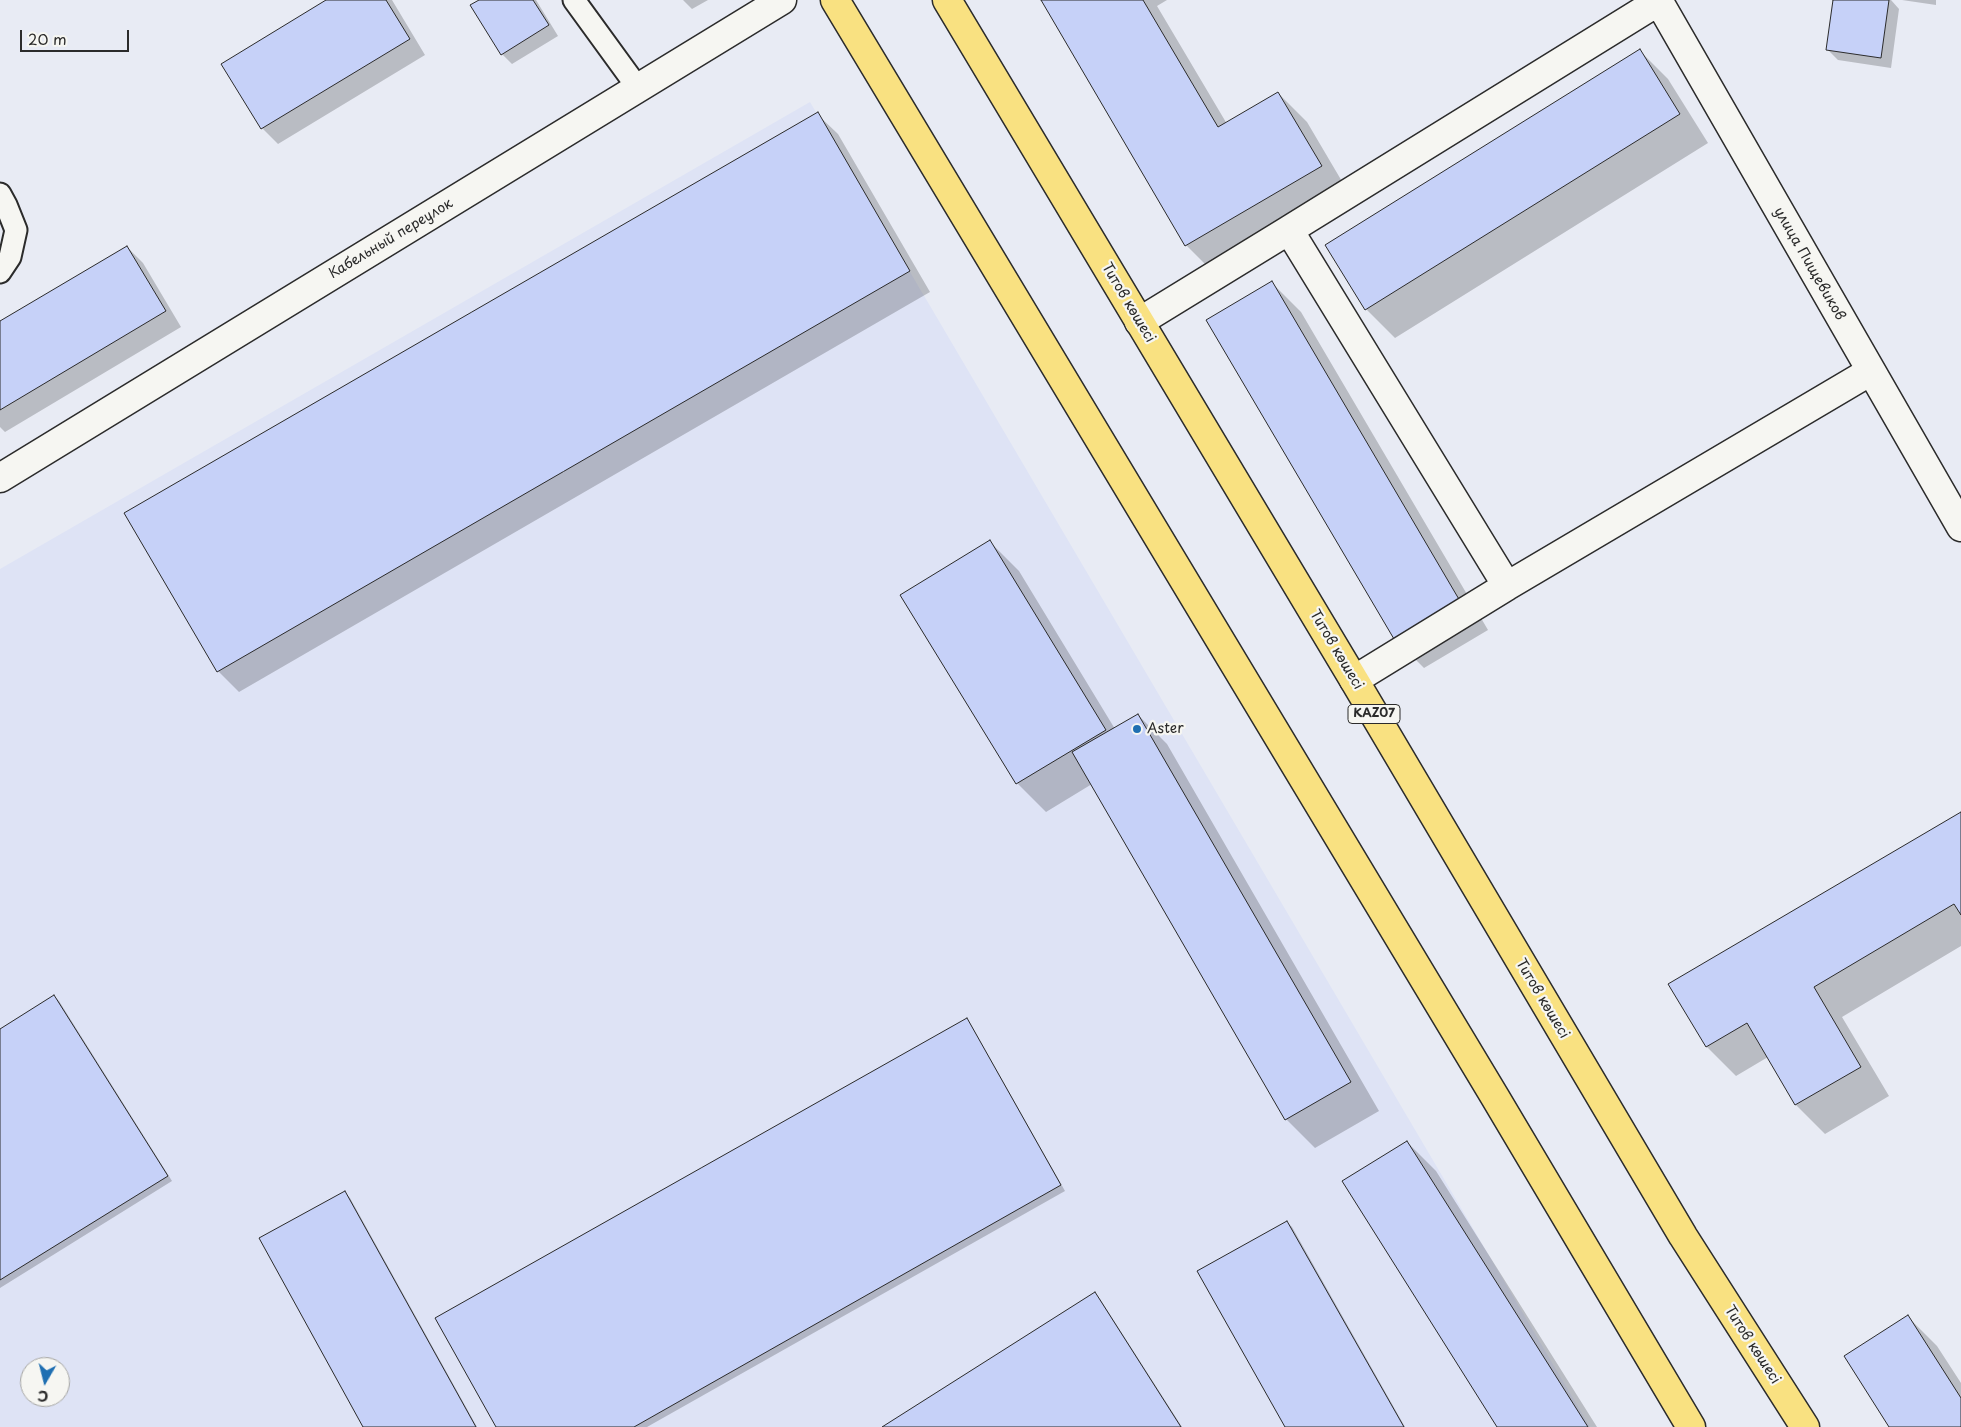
<!DOCTYPE html>
<html>
<head>
<meta charset="utf-8">
<style>
  body { margin:0 }
  #map { position:relative; width:1961px; height:1427px; overflow:hidden; background:#e8ebf4; font-family:"Playpen Sans",sans-serif }
  canvas { display:block }
  .north { position:absolute; left:20px; top:1357px; width:50px; height:50px; box-sizing:border-box; background:#f6f6f2; border:1px solid #a5a5a2; border-radius:50%; rotate:188deg; font-size:14px; font-weight:700; line-height:20px; text-align:center; color:#2b2b2b }
  .north::after { content:''; display:block; margin:auto; width:18px; height:22px; background:#1f6fb2; clip-path:polygon(50% 0,100% 100%,50% 72%,0 100%) }
  .scale { position:absolute; left:20px; top:30px; width:109px; height:22px; box-sizing:border-box; border:2px solid #2b2b2b; border-top:0; padding-left:6px; font-size:15px; line-height:18px; white-space:nowrap; color:#2b2b2b; -webkit-text-stroke:4px #f6f6f2; paint-order:stroke }
</style>
</head>
<body>
<div id="map">
<canvas width="1961" height="1427"></canvas>
<div class="north">С</div>
<div class="scale">20 m</div>
</div>
<script>
const c = document.querySelector('canvas').getContext('2d');
c.lineJoin = 'round';
function fillPath(path, color) { c.fillStyle = color; c.fill(path, 'evenodd'); }
const poly = rows => new Path2D(rows.map(r => 'M' + r).join(''));
function strokePath(path, color, width, dash) { c.strokeStyle = color; c.lineWidth = width; c.lineCap = dash ? 'butt' : 'round'; c.setLineDash(dash || []); c.stroke(path); }
function drawText(font, color, halo, rows, align = 'center') {
  c.font = font + ' "Playpen Sans",sans-serif'; c.lineWidth = 4.5; c.setLineDash([]); c.textBaseline = 'middle'; c.strokeStyle = halo; c.fillStyle = color; for (const [text, x, y, turn = 0] of rows) {
    c.save(); c.translate(x, y); c.rotate((+turn || 0) * Math.PI / 180); c.textAlign = isNaN(turn) ? turn : align; if (halo) c.strokeText(text, 0, 0); c.fillText(text, 0, 0); c.restore();
  }
}
fillPath(poly([
  [810,102,1590,1427,0,1427,0,569],
  [30,1367,60,1367,60,1397,30,1397]
]), '#dee3f5');
fillPath(poly([
  [329,0,392,0,425,55,278,144,262,128],
  [481,0,536,0,558,36,512,64,502,54],
  [683,0,708,0,692,9],
  [1042,0,1167,0,1157,6,1227,124,1278,93,1307,122,1350,195,1215,274,1186,245],
  [1835,0,1891,0,1899,9,1891,68,1838,60,1828,50],
  [1902,0,1936,0,1936,5],
  [1639,50,1668,79,1708,143,1395,338,1366,309],
  [817,114,838,134,930,292,239,692,218,671],
  [127,247,143,263,181,327,5,432,0,427,0,323],
  [1272,283,1301,312,1488,630,1424,668,1395,639,1208,320],
  [990,542,1019,571,1115,729,1138,715,1167,744,1379,1111,1315,1148,1286,1119,1092,784,1046,812,1017,783],
  [1961,813,1961,946,1842,1017,1889,1096,1825,1134,1796,1105,1768,1057,1736,1076,1707,1047,1670,984],
  [54,996,59,1001,172,1181,0,1288,0,1030],
  [966,1020,971,1025,1065,1191,647,1427,498,1427],
  [1407,1142,1436,1171,1597,1427,1499,1427],
  [345,1193,350,1198,477,1427,365,1427],
  [1287,1222,1292,1227,1405,1427,1287,1427],
  [1095,1294,1100,1299,1182,1427,885,1427],
  [1908,1317,1937,1346,1961,1383,1961,1427,1891,1427]
]), '#0003');
const building = poly([
  [326,0,386,0,410,39,261,129,221,64,326,0],
  [479,0,533,0,549,25,501,55,470,5,479,0],
  [1041,0,1143,0,1218,127,1278,92,1322,166,1185,246,1041,0],
  [1833,0,1889,0,1881,58,1826,50,1833,0],
  [1640,49,1680,114,1365,310,1325,245,1640,49],
  [818,112,910,271,217,672,124,513,818,112],
  [127,246,166,311,0,410,0,321,127,246],
  [1272,281,1460,601,1394,639,1206,320,1272,281],
  [990,540,1106,730,1016,784,900,595,990,540],
  [1138,714,1351,1082,1285,1120,1072,752,1138,714],
  [1961,812,1961,915,1954,904,1814,987,1861,1067,1795,1105,1747,1023,1706,1047,1668,984,1961,812],
  [54,995,168,1176,0,1280,0,1029,54,995],
  [967,1018,1061,1185,634,1427,496,1427,435,1318,967,1018],
  [1407,1141,1588,1427,1497,1427,1342,1181,1407,1141],
  [345,1191,476,1427,363,1427,259,1238,345,1191],
  [1287,1221,1404,1427,1285,1427,1197,1271,1287,1221],
  [1095,1292,1181,1427,882,1427,1095,1292],
  [1908,1315,1961,1398,1961,1427,1889,1427,1844,1356,1908,1315]
]);
fillPath(building, '#c6d1f8');
strokePath(building, '#2b2b2b', 1);
const lane = poly([
  [574,0,638,88],
  [0,194,6,205,16,230,10,257,0,272]
]);
const street = poly([
  [1658,0,1961,527],
  [1289,230,1659,1],
  [1139,322,1289,230,1507,586,1354,680],
  [0,478,782,0],
  [1507,586,1871,371]
]);
const highway = poly([
  [835,0,1495,1097,1691,1427],
  [947,0,1354,680,1683,1236,1805,1427]
]);
strokePath(lane, '#2b2b2b', 25);
strokePath(street, '#2b2b2b', 31);
strokePath(highway, '#2b2b2b', 31);
strokePath(lane, '#f6f6f2', 21);
strokePath(street, '#f6f6f2', 28);
strokePath(highway, '#f9e181', 28);
for (const [x, y, r, color] of [
  [1137,729,5,"#1f6fb2"]
]) { const dot = new Path2D(); dot.arc(x, y, r, 0, 2 * Math.PI); c.fillStyle = color; c.fill(dot); strokePath(dot, '#f6f6f2', 2); }
for (const [x, y, w] of [
  [1374,714,52]
]) { const box = new Path2D(); box.roundRect(x - w / 2, y - 9.5, w, 19, 4); c.fillStyle = '#f6f6f2'; c.fill(box); strokePath(box, '#2b2b2b', 1); }
drawText('bold 12px', '#2b2b2b', null, [
  ["KAZ07",1374,714]
]);
drawText('14px', '#2b2b2b', '#f6f6f2', [
  ["Кабельный переулок",391,239,-31],
  ["улица Пищевиков",1809,264,60],
  ["Титов көшесі",1128,303,59],
  ["Титов көшесі",1336,650,59],
  ["Титов көшесі",1542,999,59],
  ["Титов көшесі",1752,1345,57]
]);
drawText('14px', '#2b2b2b', '#f6f6f2', [
  ["Aster",1147,729]
], 'left');
</script>
</body>
</html>
